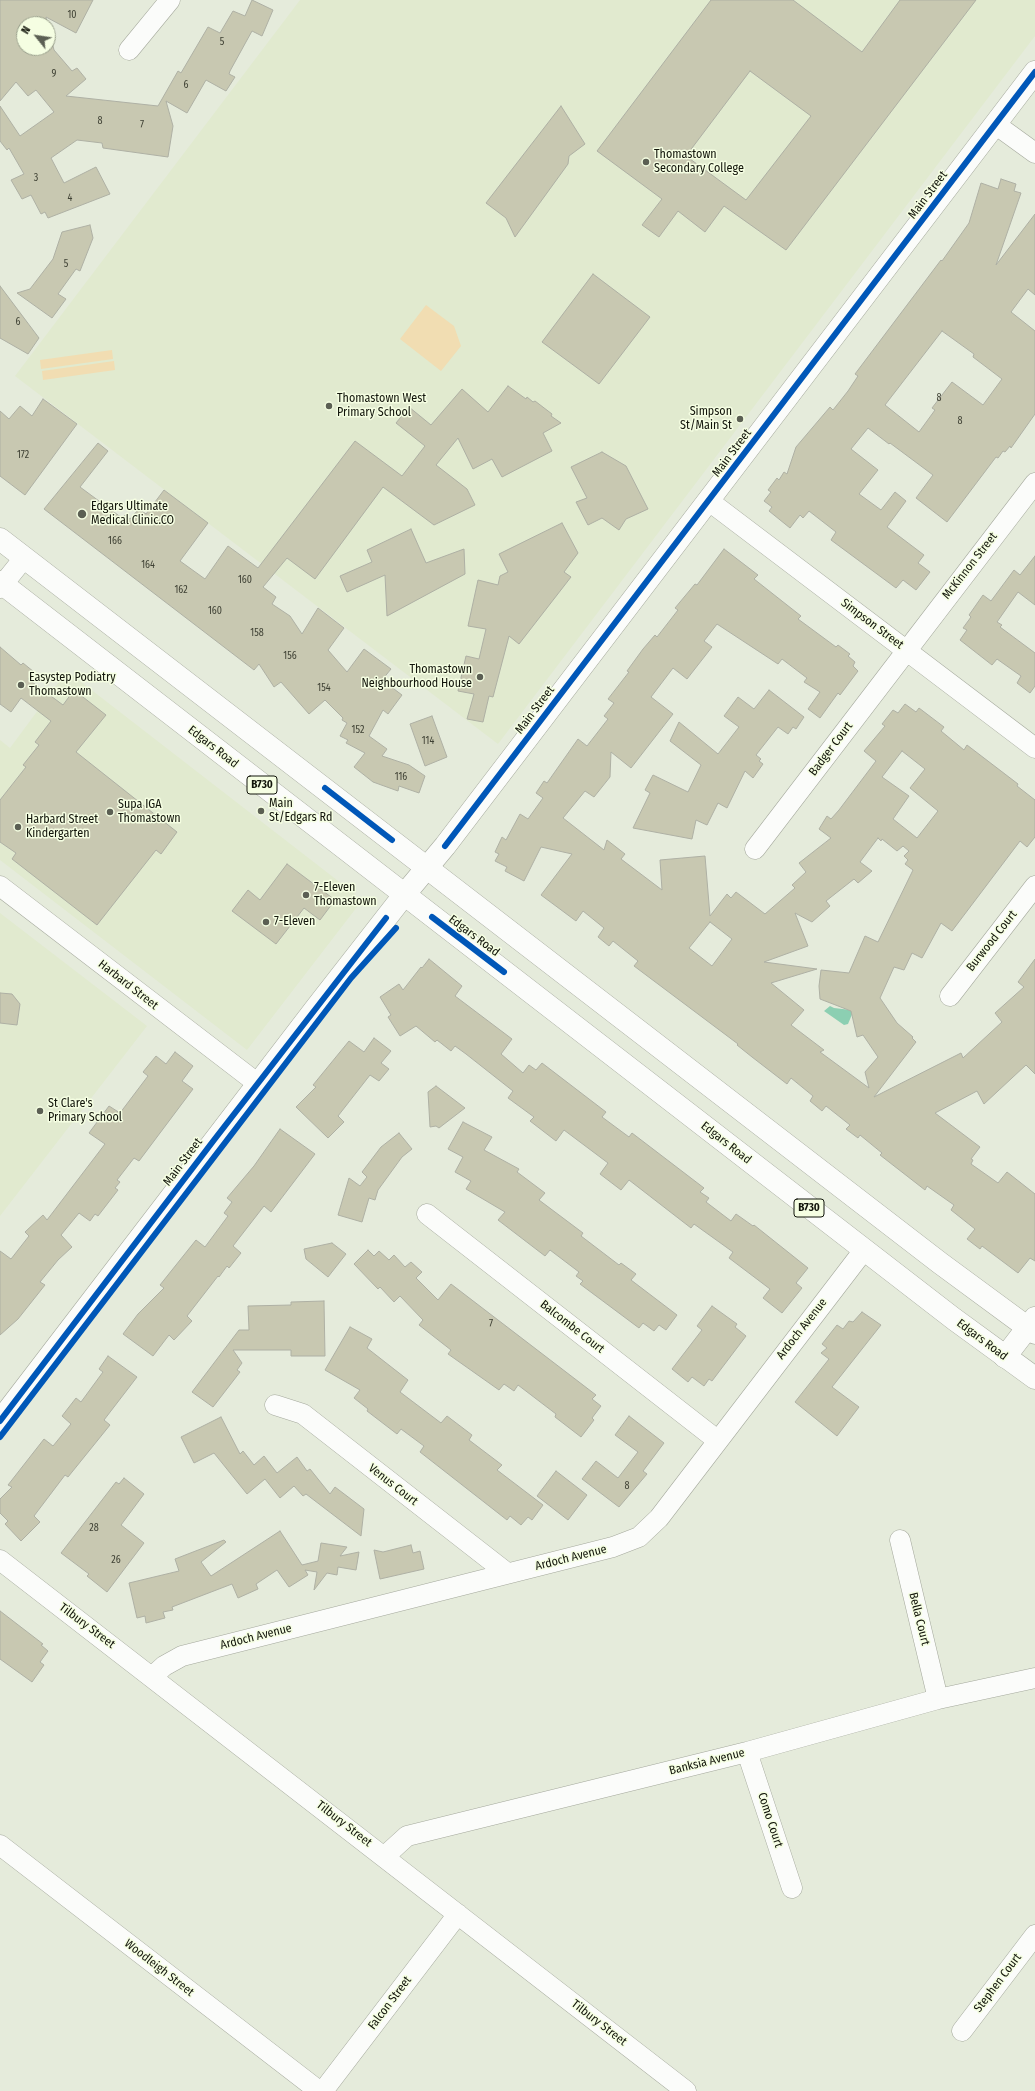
<!DOCTYPE html>
<html>
<head>
<meta charset="utf-8">
<style>
  body { margin:0 }
  #map { position:relative; width:1035px; height:2091px; overflow:hidden; background:#e5ebdb; font-family:"Fira Sans Condensed",sans-serif }
  canvas { display:block }
  .north { position:absolute; left:16px; top:16px; width:40px; height:40px; box-sizing:border-box; background:#f5fee2; border:1px solid #9aa08c; border-radius:50%; rotate:300deg; font-size:11px; font-weight:700; line-height:16px; text-align:center; color:#11140a }
  .north::after { content:''; display:block; margin:auto; width:14px; height:18px; background:#5b5f53; clip-path:polygon(50% 0,100% 100%,50% 72%,0 100%) }
</style>
</head>
<body>
<div id="map">
<canvas width="1035" height="2091"></canvas>
<div class="north">N</div>
</div>
<script>
const c = document.querySelector('canvas').getContext('2d');
c.lineJoin = 'round';
function fillPath(path, color) { c.fillStyle = color; c.fill(path, 'evenodd'); }
const poly = rows => new Path2D(rows.map(r => 'M' + r).join(''));
function strokePath(path, color, width, dash) { c.strokeStyle = color; c.lineWidth = width; c.lineCap = dash ? 'butt' : 'round'; c.setLineDash(dash || []); c.stroke(path); }
function drawText(font, color, halo, rows, align = 'center') {
  c.font = font + ' "Fira Sans Condensed",sans-serif'; c.lineWidth = 3; c.setLineDash([]); c.textBaseline = 'middle'; c.strokeStyle = halo; c.fillStyle = color; for (const [text, x, y, turn = 0] of rows) {
    c.save(); c.translate(x, y); c.rotate((+turn || 0) * Math.PI / 180); c.textAlign = isNaN(turn) ? turn : align; if (halo) c.strokeText(text, 0, 0); c.fillText(text, 0, 0); c.restore();
  }
}
fillPath(poly([
  [300,0,1035,0,1035,36,498,744,15,376],
  [67,671,355,894,357,907,247,1050,0,860,0,740,10,748],
  [0,913,147,1026,0,1216]
]), '#e1eacf');
fillPath(poly([
  [426,305,454,326,461,346,441,371,400,339],
  [112,350,113,359,41,369,40,360],
  [114,361,115,370,43,380,42,371]
]), '#f1ddb2');
fillPath(poly([
  [830,1006,834,1008,851,1010,853,1012,848,1024,844,1025,824,1011]
]), '#8ccfb2');
const building = poly([
  [0,0,93,0,76,33,46,17,47,24,24,24,24,48,48,48,48,26,54,50,72,71,77,68,86,79,66,96,158,106,178,71,181,73,208,27,220,33,233,11,245,16,252,0,273,10,262,36,252,31,230,71,229,74,235,77,226,91,206,80,187,113,166,101,173,126,168,157,103,148,102,143,77,140,51,158,64,183,96,167,110,194,48,218,45,212,41,214,31,195,22,199,11,180,24,174,9,148,7,150,0,141,0,106,20,136,54,112,36,90,28,96,16,82,0,101,0,0],
  [711,0,793,0,862,52,900,0,976,0,786,250,724,206,705,232,678,211,659,237,642,225,662,199,597,151,711,0],
  [750,71,811,116,746,200,686,156,750,71],
  [561,106,585,144,569,156,568,164,515,237,506,218,486,203,561,106],
  [1001,179,1016,184,1014,191,1021,193,996,265,1035,214,1035,295,1028,289,1011,312,1035,331,1035,414,1011,448,1010,446,1005,452,1003,451,998,458,996,457,947,522,916,498,933,475,890,443,889,444,868,428,851,449,878,470,859,494,881,510,895,492,906,501,887,527,924,555,918,563,930,572,916,590,903,580,896,588,831,540,836,532,809,511,803,518,800,515,790,528,769,511,772,507,764,501,771,492,768,490,777,478,779,480,784,472,787,474,796,447,830,407,833,410,848,391,858,376,855,374,941,260,942,261,969,223,981,183,998,189,1001,179],
  [942,331,974,354,973,357,1002,379,983,405,952,382,932,408,935,410,919,432,885,405,942,331],
  [90,225,93,238,80,271,76,269,58,294,66,299,52,318,17,293,30,289,53,259,62,232,90,225],
  [593,274,650,317,599,384,542,342,593,274],
  [0,286,39,338,28,354,0,338,0,286],
  [508,386,526,399,527,397,533,402,535,401,552,414,551,416,561,423,543,433,552,451,502,477,492,459,473,469,458,438,436,465,467,489,475,505,434,525,383,487,315,579,287,558,263,587,276,597,272,604,290,616,302,634,318,608,344,628,328,650,347,672,364,649,391,669,382,680,402,695,388,714,383,710,369,736,387,749,382,756,409,765,425,776,419,793,399,786,398,791,373,782,354,767,365,753,346,743,348,740,340,736,347,723,342,720,343,718,325,700,309,714,281,682,274,687,259,664,254,670,44,509,98,443,108,451,80,487,122,518,125,515,130,519,139,509,146,514,164,490,208,523,180,561,205,579,228,546,258,568,355,441,402,476,425,446,396,423,409,407,431,425,462,389,488,412,508,386],
  [43,399,77,424,25,495,0,476,0,411,9,419,20,406,32,416,43,399],
  [602,452,626,466,648,509,626,519,619,530,602,518,588,525,576,502,587,498,571,467,602,452],
  [562,523,578,553,564,572,571,577,519,644,509,636,493,697,489,696,483,722,467,719,474,694,458,691,466,656,479,659,486,629,468,626,478,580,498,585,500,576,508,572,499,554,562,523],
  [411,529,426,563,464,549,465,574,387,616,385,575,347,592,340,576,372,562,367,550,411,529],
  [724,549,758,575,754,579,801,616,798,619,836,647,838,645,850,654,848,656,855,662,853,666,858,671,840,695,838,693,820,718,808,709,820,692,804,682,807,678,782,659,778,664,717,624,704,641,712,647,687,679,673,668,651,697,673,714,631,768,611,752,610,777,594,797,585,791,563,818,604,850,607,840,625,854,621,859,662,890,660,860,705,856,710,916,727,894,731,898,736,892,765,914,795,888,792,885,806,872,799,863,831,838,819,829,827,816,831,819,839,810,876,761,864,751,885,726,882,724,893,710,898,713,905,704,916,712,919,708,944,727,941,731,964,750,967,745,1018,784,1017,786,1035,800,1035,837,1027,847,1020,841,952,931,941,923,922,958,912,953,904,970,894,967,880,998,897,1023,913,1037,912,1038,916,1042,874,1097,961,1053,963,1058,1002,1022,995,1013,1024,987,1018,982,1035,959,1035,1074,1026,1065,984,1104,977,1091,935,1113,980,1147,971,1159,973,1160,971,1164,998,1183,1007,1172,1035,1194,1035,1261,1030,1258,1018,1273,982,1246,980,1249,967,1239,975,1229,951,1210,954,1205,927,1186,925,1190,880,1155,882,1153,860,1135,858,1138,846,1129,850,1125,826,1106,822,1111,810,1101,813,1096,791,1078,787,1084,752,1057,737,1045,738,1044,634,966,638,961,613,941,609,946,598,937,604,928,583,911,576,921,541,895,572,854,541,847,524,881,505,871,507,867,495,861,499,854,495,852,502,837,506,840,520,814,528,819,543,798,536,793,544,781,547,783,578,739,587,746,608,719,604,716,614,703,608,699,629,672,627,671,643,649,655,635,657,637,678,610,675,608,695,584,697,585,724,549],
  [902,751,925,769,910,788,938,811,917,838,893,819,909,796,882,777,902,751],
  [878,838,881,841,882,839,897,851,903,846,909,851,904,856,908,860,905,864,913,870,878,942,865,936,849,973,821,970,819,986,820,999,851,1011,857,1037,863,1035,878,1057,865,1072,869,1088,820,1052,824,1050,791,1025,804,1010,771,983,817,969,764,962,808,946,795,913,812,922,830,906,826,901,854,879,858,883,872,871,860,862,878,838],
  [710,922,732,939,712,966,689,948,710,922],
  [1035,556,1035,605,1018,592,997,622,1002,625,1000,627,1035,653,1035,686,1030,693,1017,683,1021,676,997,659,992,665,960,640,967,630,963,628,971,617,969,615,983,595,991,601,1014,570,1020,575,1035,556],
  [0,647,21,665,23,663,34,672,28,679,63,705,74,690,106,715,76,752,177,832,161,854,156,850,97,925,12,859,16,853,0,842,0,800,26,767,23,765,39,745,35,742,51,721,21,698,11,712,0,704,0,647],
  [769,690,804,717,796,729,793,727,788,734,778,727,756,755,761,759,759,761,763,764,753,778,745,771,727,808,718,803,707,825,696,820,692,839,633,828,650,793,645,790,653,775,688,792,701,765,670,741,679,722,718,754,739,727,724,716,738,697,754,709,769,690],
  [432,716,447,757,425,766,410,724,432,716],
  [287,864,335,900,320,920,304,908,276,944,232,911,248,890,260,900,287,864],
  [429,959,462,986,455,996,512,1039,501,1054,523,1073,529,1065,536,1070,542,1063,606,1112,602,1117,629,1137,632,1133,704,1188,700,1192,709,1198,706,1202,731,1221,736,1214,753,1226,754,1225,808,1268,796,1283,802,1288,782,1313,763,1298,770,1289,729,1258,733,1252,694,1224,691,1228,629,1180,621,1190,600,1174,608,1163,564,1130,556,1141,530,1121,534,1117,508,1098,513,1091,466,1054,455,1046,451,1051,437,1040,435,1042,416,1026,400,1036,388,1017,391,1015,380,997,399,984,403,990,421,967,422,968,429,959],
  [0,993,12,994,20,1004,17,1025,0,1023,0,993],
  [374,1038,391,1051,381,1063,389,1069,379,1081,370,1075,338,1116,344,1122,328,1138,296,1107,316,1087,313,1085,349,1041,364,1052,374,1038],
  [175,1052,193,1066,182,1081,193,1089,139,1161,134,1158,117,1180,120,1182,115,1188,118,1190,98,1216,95,1214,90,1221,79,1213,61,1235,72,1247,58,1260,40,1282,45,1285,18,1319,0,1335,0,1251,11,1259,29,1236,25,1232,43,1215,47,1220,105,1144,89,1133,109,1106,120,1113,148,1076,143,1072,156,1056,166,1064,175,1052],
  [436,1086,465,1108,439,1128,436,1126,430,1127,428,1092,436,1086],
  [463,1122,492,1137,484,1150,519,1169,517,1172,545,1193,539,1200,583,1233,581,1236,619,1265,621,1263,636,1274,631,1280,677,1315,666,1330,659,1325,654,1331,643,1323,639,1328,580,1284,583,1281,576,1276,579,1272,550,1250,545,1256,498,1220,505,1212,466,1189,471,1181,455,1172,463,1157,448,1149,463,1122],
  [280,1129,315,1154,271,1212,264,1206,233,1246,241,1253,229,1268,227,1266,219,1277,218,1276,187,1316,192,1321,174,1340,169,1335,153,1356,123,1334,138,1314,164,1288,160,1285,196,1240,205,1247,228,1216,224,1213,232,1202,227,1198,254,1166,280,1129],
  [399,1133,412,1149,402,1157,378,1190,375,1200,369,1198,362,1222,338,1215,349,1178,360,1186,367,1177,362,1172,381,1147,399,1133],
  [332,1243,346,1254,328,1277,306,1259,304,1249,332,1243],
  [368,1250,374,1256,379,1251,389,1260,394,1255,405,1267,411,1262,422,1272,416,1278,438,1300,451,1284,596,1395,592,1399,601,1406,592,1418,594,1420,581,1437,555,1417,556,1414,518,1385,514,1391,504,1384,499,1390,448,1354,451,1350,419,1325,423,1320,400,1296,394,1302,380,1287,378,1289,354,1264,368,1250],
  [324,1301,325,1356,291,1356,291,1350,233,1350,242,1363,237,1370,240,1372,213,1407,192,1392,239,1330,249,1330,248,1306,291,1305,291,1302,324,1301],
  [712,1306,737,1324,735,1327,746,1336,712,1381,709,1379,704,1386,692,1377,688,1382,672,1369,702,1330,697,1326,712,1306],
  [862,1312,881,1325,832,1387,859,1407,837,1436,795,1402,829,1359,821,1353,827,1348,822,1344,837,1325,843,1329,849,1321,853,1322,862,1312],
  [350,1327,372,1339,367,1348,408,1380,400,1392,441,1423,447,1416,472,1435,469,1440,502,1465,497,1470,543,1505,532,1520,528,1517,521,1525,510,1516,507,1520,420,1452,424,1446,401,1429,397,1434,367,1411,368,1409,354,1398,360,1390,325,1370,350,1327],
  [108,1356,137,1377,104,1420,110,1425,68,1477,65,1475,34,1516,40,1522,21,1541,5,1524,8,1521,0,1513,0,1499,12,1487,8,1485,44,1439,53,1446,71,1424,62,1416,76,1398,81,1402,103,1372,99,1369,108,1356],
  [629,1416,664,1443,643,1471,647,1474,619,1507,582,1479,596,1461,618,1478,638,1452,615,1435,629,1416],
  [221,1417,240,1454,243,1451,254,1465,264,1456,277,1473,297,1457,307,1471,310,1469,330,1494,335,1487,364,1509,361,1536,306,1494,303,1496,294,1486,280,1498,265,1479,247,1494,214,1453,194,1463,181,1437,221,1417],
  [556,1471,587,1495,568,1520,537,1496,556,1471],
  [124,1478,144,1494,121,1525,144,1543,107,1592,87,1576,89,1574,61,1553,116,1482,119,1484,124,1478],
  [280,1531,302,1565,318,1561,321,1543,347,1547,340,1556,359,1552,356,1570,338,1567,337,1575,327,1573,314,1590,317,1572,305,1570,308,1575,289,1587,277,1570,256,1584,258,1589,238,1598,232,1584,172,1607,173,1610,163,1612,165,1618,146,1623,145,1616,137,1618,129,1583,179,1571,175,1559,224,1540,226,1542,201,1562,211,1576,280,1531],
  [411,1545,413,1553,420,1551,424,1569,380,1579,374,1550,383,1552,411,1545],
  [0,1611,43,1644,41,1645,48,1651,40,1662,44,1665,32,1682,0,1659,0,1611]
]);
fillPath(building, '#c8c8b1');
strokePath(building, '#aeb0a4', 1);
const minor = poly([
  [129,50,170,0],
  [995,124,1035,153],
  [709,501,1035,748],
  [0,588,24,558],
  [755,849,1035,483],
  [0,886,257,1083],
  [950,996,1035,886],
  [427,1214,717,1440],
  [275,1405,303,1414,507,1573],
  [900,1540,938,1699],
  [0,1560,686,2091],
  [153,1676,164,1666,182,1656,613,1547,639,1537,659,1518,864,1250],
  [747,1752,792,1888],
  [0,1845,319,2091],
  [385,1856,407,1836,747,1752,938,1699,1035,1678],
  [962,2031,1035,1935],
  [323,2091,458,1914]
]);
const tertiary = poly([
  [1005,1357,1035,1318],
  [0,1421,316,1008,404,895,445,846,1035,72]
]);
const primary = poly([
  [0,539,940,1263,1035,1333],
  [0,582,954,1319,1035,1378]
]);
strokePath(minor, '#a4a89c', 21);
strokePath(tertiary, '#a4a89c', 23);
strokePath(primary, '#a4a89c', 23);
strokePath(minor, '#fbfcfa', 20);
strokePath(tertiary, '#fbfcfa', 22);
strokePath(primary, '#fbfcfa', 22);
strokePath(poly([
  [325,788,392,840],
  [445,846,1035,72],
  [432,917,504,972],
  [0,1421,214,1140,386,918],
  [0,1437,351,978,396,928]
]), '#0057b8', 6);
for (const [x, y, r, color] of [
  [646,162,4,"#5b5f53"],
  [329,406,4,"#5b5f53"],
  [740,419,4,"#5b5f53"],
  [82,514,5,"#5b5f53"],
  [480,677,4,"#5b5f53"],
  [21,685,4,"#5b5f53"],
  [261,811,4,"#5b5f53"],
  [110,812,4,"#5b5f53"],
  [18,827,4,"#5b5f53"],
  [306,895,4,"#5b5f53"],
  [266,922,4,"#5b5f53"],
  [40,1111,4,"#5b5f53"]
]) { const dot = new Path2D(); dot.arc(x, y, r, 0, 2 * Math.PI); c.fillStyle = color; c.fill(dot); strokePath(dot, '#f5fee2', 1.5); }
drawText('10px', '#3f4134', null, [
  ["10",72,15],
  ["5",222,42],
  ["9",54,74],
  ["6",186,85],
  ["8",100,121],
  ["7",142,125],
  ["3",36,178],
  ["4",70,198],
  ["5",66,264],
  ["6",18,322],
  ["8",939,398],
  ["8",960,421],
  ["172",23,455],
  ["166",115,541],
  ["164",148,565],
  ["160",245,580],
  ["162",181,590],
  ["160",215,611],
  ["158",257,633],
  ["156",290,656],
  ["154",324,688],
  ["152",358,730],
  ["114",428,741],
  ["116",401,777],
  ["7",491,1324],
  ["8",627,1486],
  ["28",94,1528],
  ["26",116,1560]
]);
for (const [x, y, w] of [
  [262,785,30],
  [809,1208,30]
]) { const box = new Path2D(); box.roundRect(x - w / 2, y - 9, w, 18, 3); c.fillStyle = '#f5fee2'; c.fill(box); strokePath(box, '#11140a', 1); }
drawText('bold 11px', '#11140a', null, [
  ["B730",262,785],
  ["B730",809,1208]
]);
drawText('12px', '#11140a', '#f5fee2', [
  ["Thomastown",654,155],
  ["Secondary College",654,169],
  ["Thomastown West",337,399],
  ["Primary School",337,413],
  ["Simpson",732,412,"right"],
  ["St/Main St",732,426,"right"],
  ["Edgars Ultimate",91,507],
  ["Medical Clinic.CO",91,521],
  ["Thomastown",472,670,"right"],
  ["Neighbourhood House",472,684,"right"],
  ["Easystep Podiatry",29,678],
  ["Thomastown",29,692],
  ["Main",269,804],
  ["St/Edgars Rd",269,818],
  ["Supa IGA",118,805],
  ["Thomastown",118,819],
  ["Harbard Street",26,820],
  ["Kindergarten",26,834],
  ["7-Eleven",314,888],
  ["Thomastown",314,902],
  ["7-Eleven",274,922],
  ["St Clare's",48,1104],
  ["Primary School",48,1118]
], 'left');
drawText('12px', '#11140a', '#f5fee2', [
  ["Main Street",928,195,-53],
  ["Main Street",732,453,-53],
  ["McKinnon Street",970,566,-52],
  ["Simpson Street",872,624,37],
  ["Main Street",535,710,-53],
  ["Edgars Road",213,747,38],
  ["Badger Court",831,749,-53],
  ["Edgars Road",474,936,37],
  ["Burwood Court",992,941,-52],
  ["Harbard Street",128,985,38],
  ["Edgars Road",726,1143,38],
  ["Main Street",183,1162,-53],
  ["Balcombe Court",572,1327,38],
  ["Ardoch Avenue",802,1329,-52],
  ["Edgars Road",982,1340,37],
  ["Venus Court",393,1485,38],
  ["Ardoch Avenue",571,1558,-14],
  ["Bella Court",919,1619,76],
  ["Tilbury Street",87,1626,37],
  ["Ardoch Avenue",256,1637,-14],
  ["Banksia Avenue",707,1762,-14],
  ["Como Court",770,1820,72],
  ["Tilbury Street",344,1824,38],
  ["Woodleigh Street",159,1968,38],
  ["Stephen Court",998,1983,-53],
  ["Falcon Street",390,2003,-53],
  ["Tilbury Street",599,2023,38]
]);
</script>
</body>
</html>
